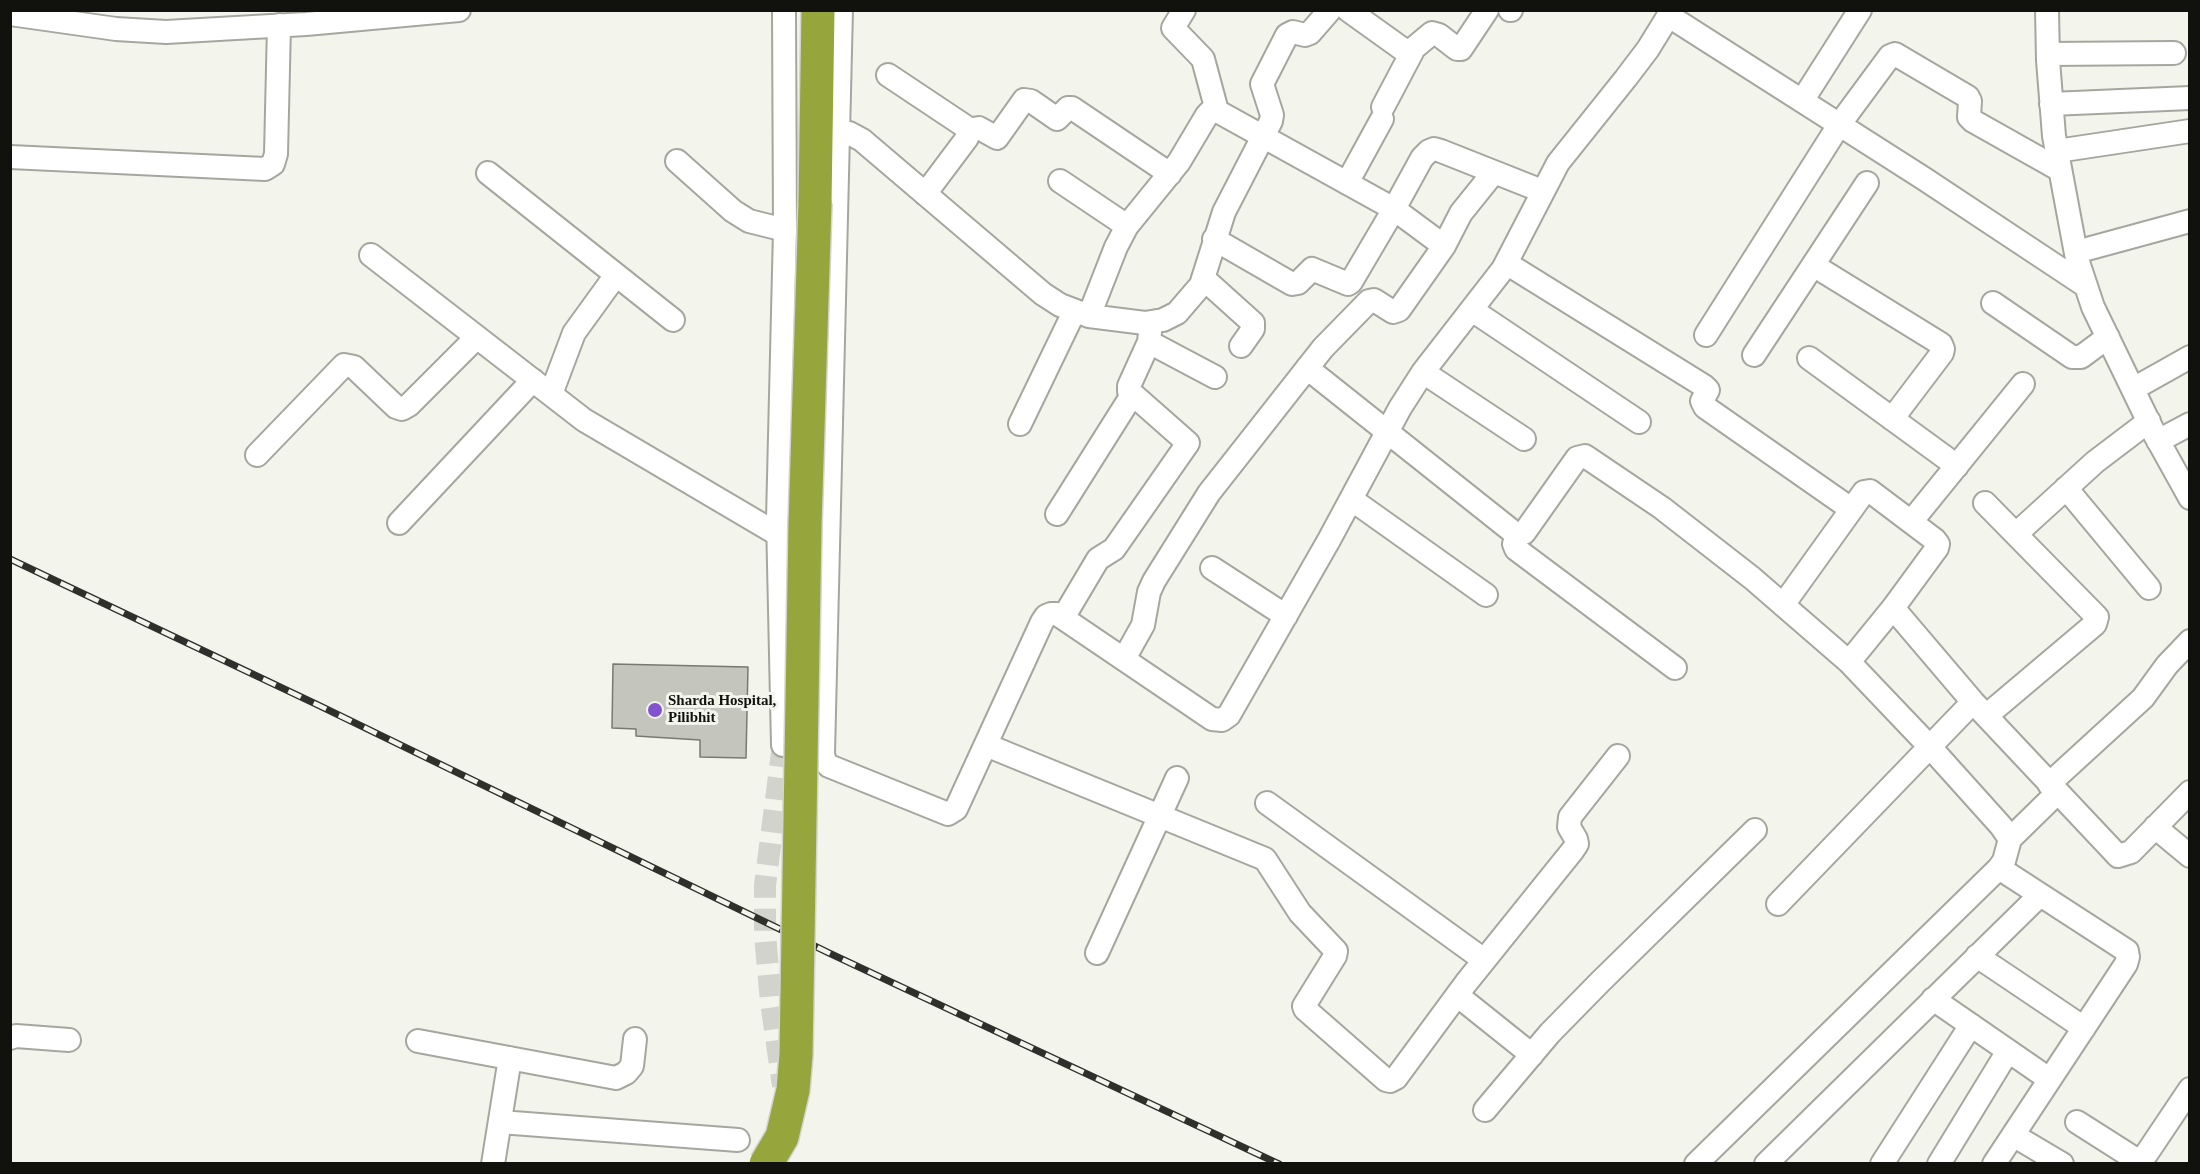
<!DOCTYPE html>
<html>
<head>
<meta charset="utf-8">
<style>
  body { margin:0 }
  #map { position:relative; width:2200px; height:1174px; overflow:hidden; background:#f3f5ed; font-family:Georgia,serif }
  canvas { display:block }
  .frame { position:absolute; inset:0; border:12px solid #11110e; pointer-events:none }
</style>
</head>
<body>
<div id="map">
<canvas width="2200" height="1174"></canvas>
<div class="frame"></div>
</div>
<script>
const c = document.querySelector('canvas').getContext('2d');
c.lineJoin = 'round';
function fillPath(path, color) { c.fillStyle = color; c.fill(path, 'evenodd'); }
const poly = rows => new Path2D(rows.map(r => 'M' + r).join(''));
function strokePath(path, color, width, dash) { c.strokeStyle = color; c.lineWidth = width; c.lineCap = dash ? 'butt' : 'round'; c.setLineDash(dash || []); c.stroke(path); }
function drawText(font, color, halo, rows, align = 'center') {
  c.font = font + ' Georgia,serif'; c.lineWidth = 6; c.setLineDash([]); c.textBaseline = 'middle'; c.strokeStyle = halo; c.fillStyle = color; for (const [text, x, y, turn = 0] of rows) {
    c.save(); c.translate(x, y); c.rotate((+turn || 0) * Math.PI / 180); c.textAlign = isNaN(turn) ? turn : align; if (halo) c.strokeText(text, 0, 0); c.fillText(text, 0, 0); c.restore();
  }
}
const building = poly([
  [613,664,748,667,746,758,700,757,700,740,636,736,636,729,612,728,613,664]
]);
fillPath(building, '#c4c6be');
strokePath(building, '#787a72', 1.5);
strokePath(poly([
  [783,745,765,885,765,935,771,1002,783,1086]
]), '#d1d3cc', 22, [22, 11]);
const minor = poly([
  [841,10,823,754,825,762,829,766,948,814,956,809,1042,622,1046,616,1051,614,1057,614,1212,719,1222,720,1229,715,1329,540,1400,408,1423,372,1503,269,1558,163,1626,78,1648,49,1672,10],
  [1184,10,1173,28,1203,59,1217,111],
  [1348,10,1408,53,1432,33,1439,35,1457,49,1461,49,1487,10],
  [1510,10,1511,10],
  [2047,10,2048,60,2054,136,2077,259,2093,307,2155,435,2190,498],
  [10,14,116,29,166,32,306,24,459,10],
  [1669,16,1923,178,2086,286],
  [2048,54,2174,53],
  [888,75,966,127,968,132,967,138,925,194],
  [1802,101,1860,10],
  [2051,104,2190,98],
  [1383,107,1412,52],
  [967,130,979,128,997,138,1024,100,1031,101,1057,119,1068,108,1072,108,1170,174],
  [839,131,849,133,862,140,1043,294,1060,305,1089,316,1145,323,1163,320,1177,313,1201,285,1224,212,1271,121,1272,115,1262,84,1287,35,1293,32,1305,35,1310,33,1330,10],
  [2057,151,2190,131],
  [10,157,265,169,273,164,276,154,279,25],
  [677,161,733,211,749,221,785,230],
  [488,173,673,320],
  [1060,181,1127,226],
  [1347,183,1382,119],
  [1214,239,1292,284,1298,283,1312,269,1348,284,1351,282,1394,209,1422,158,1429,151,1434,149,1441,151,1542,191],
  [2076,252,2190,221],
  [371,255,584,420,779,535],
  [1506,263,1704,386,1708,390,1702,401,1705,407,1851,509],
  [1813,265,1941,344,1943,349,1942,353,1892,419],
  [1203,278,1253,323,1253,329,1241,346],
  [1993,303,2072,357,2081,357,2108,337],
  [1472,310,1639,422],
  [1089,316,1116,247,1127,226,1179,162,1207,115,1211,111,1217,111,1394,209,1444,246],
  [1706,335,1839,125,1890,56,1895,54,1968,97,1970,101,1969,117,1973,121,2060,170],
  [1149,342,1215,377],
  [1754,355,1867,183],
  [1809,358,1957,466],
  [1307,368,1517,535,1524,533,1577,458,1585,456,1662,508,1752,578,1849,662,1930,747,2001,826,2010,839,2004,861,1999,868,1696,1164],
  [1423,372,1524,439],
  [2133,389,2190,357],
  [551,394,574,333,616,275],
  [1020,424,1074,312],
  [2158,441,2190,424],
  [257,455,344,365,354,367,396,407,402,409,409,405,477,337],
  [2066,488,2149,588],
  [1351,499,1486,595],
  [1985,503,2097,617,2095,624,1986,716],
  [1057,514,1132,395],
  [1911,522,2023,384],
  [399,523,533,380],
  [2016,534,2095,462,2149,421],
  [1517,535,1514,544,1516,549,1675,668],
  [1212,568,1286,616],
  [1783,605,1864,492,1870,491,1935,540,1938,544,1937,548,1893,608,1849,662],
  [1893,608,1973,702,2118,856,2131,852,2190,792],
  [1063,618,1098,559,1114,549,1188,443,1129,391,1129,386,1149,342,1151,322],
  [1124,659,1143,625,1149,592,1154,581,1209,493,1323,348,1369,301,1374,300,1393,312,1399,310,1444,246,1461,213,1494,172],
  [783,745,778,519,785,230,784,10],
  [986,745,1265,859,1300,913,1336,951,1335,956,1304,1006,1305,1009,1386,1080,1390,1081,1396,1078,1466,983,1573,850,1577,844,1576,839,1569,827,1570,817,1618,756],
  [2049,784,2143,698,2167,665,2190,641],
  [1267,803,1484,960],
  [2155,827,2190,856],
  [2010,839,2057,793],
  [1778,904,1973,702],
  [1097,953,1177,778],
  [1977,956,2084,1028],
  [1457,995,1532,1055],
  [1933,999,2049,1079],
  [10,1038,16,1036,69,1040],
  [418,1041,616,1078,626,1073,632,1066,635,1039],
  [1485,1110,1550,1033,1600,982,1755,830],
  [500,1122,738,1140],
  [2077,1122,2143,1164],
  [2013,1135,2062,1164],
  [2141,1162,2190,1089],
  [493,1164,510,1058],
  [1766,1164,2040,895],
  [1882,1164,1971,1025],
  [1939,1164,2008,1051],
  [1994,1164,2126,964,2128,957,2127,951,1999,868]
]);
const highway = poly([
  [815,203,818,10]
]);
strokePath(minor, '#a5a79f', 26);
strokePath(highway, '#d4d4d4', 36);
strokePath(minor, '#fff', 22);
strokePath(highway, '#96a63c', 33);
const rail = poly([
  [10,559,318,705,829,953,1279,1164]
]);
strokePath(rail, '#2f2f2c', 7);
strokePath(rail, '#f3f5ed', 4.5, [14]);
const highwayBridge = poly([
  [766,1164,782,1137,793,1090,796,1055,805,525,815,203]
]);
strokePath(highwayBridge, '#d4d4d4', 36, []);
strokePath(highwayBridge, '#96a63c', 33);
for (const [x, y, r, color] of [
  [655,710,8,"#8154cd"]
]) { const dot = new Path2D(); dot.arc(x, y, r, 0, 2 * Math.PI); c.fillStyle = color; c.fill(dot); strokePath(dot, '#f3f5ed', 2); }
drawText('bold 15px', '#11110e', '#f3f5ed', [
  ["Sharda Hospital,",668,701],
  ["Pilibhit",668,718]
], 'left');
</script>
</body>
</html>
